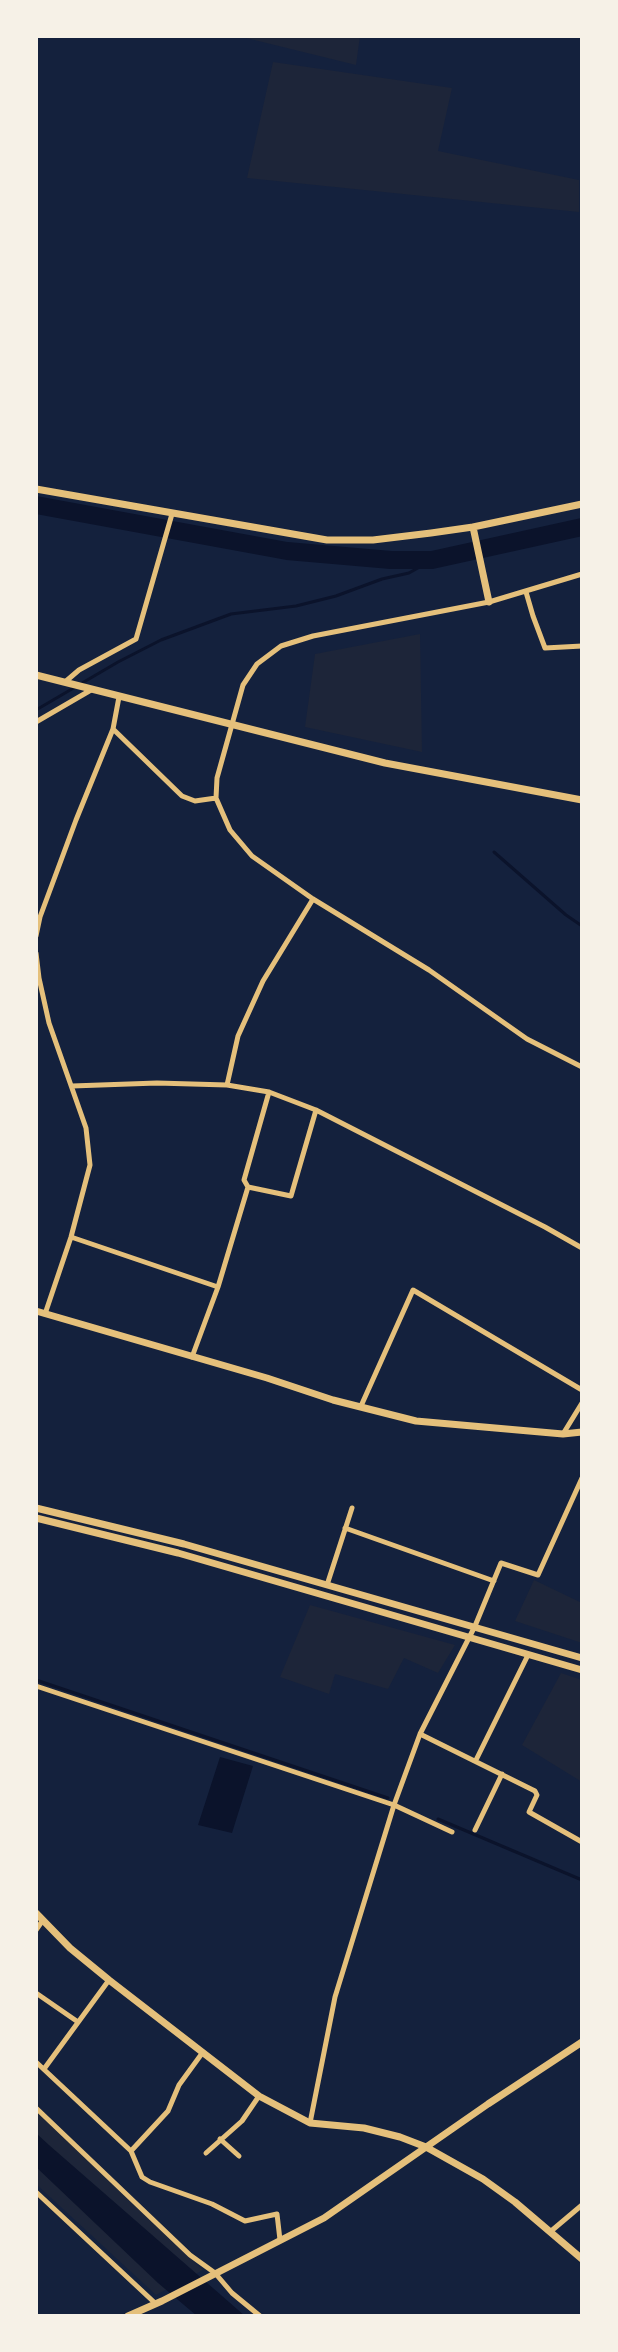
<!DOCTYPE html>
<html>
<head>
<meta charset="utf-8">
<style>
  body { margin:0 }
  #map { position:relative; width:618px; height:2352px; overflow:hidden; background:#14213d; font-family:Quicksand,sans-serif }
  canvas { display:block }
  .frame { position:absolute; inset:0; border:38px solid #f6f1e7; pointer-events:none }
</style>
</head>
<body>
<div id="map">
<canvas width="618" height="2352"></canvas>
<div class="frame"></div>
</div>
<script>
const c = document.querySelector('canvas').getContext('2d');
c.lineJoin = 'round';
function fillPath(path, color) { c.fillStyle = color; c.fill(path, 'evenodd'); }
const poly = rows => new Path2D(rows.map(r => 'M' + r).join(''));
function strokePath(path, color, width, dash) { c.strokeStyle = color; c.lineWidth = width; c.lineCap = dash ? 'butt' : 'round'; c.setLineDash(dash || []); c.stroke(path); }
fillPath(poly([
  [238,36,360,36,356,65],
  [273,62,452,88,438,151,579,180,579,212,247,178],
  [420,634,422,752,305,727,315,654],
  [534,1580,582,1603,582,1643,515,1621],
  [310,1605,455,1645,438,1673,404,1658,388,1689,335,1674,329,1694,280,1677],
  [561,1673,582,1680,582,1782,522,1745],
  [36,2108,111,2183,203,2270,156,2295,36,2184]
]), '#1d2539');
fillPath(poly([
  [220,1757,253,1766,232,1833,198,1825],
  [36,2133,49,2145,245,2316,197,2316,158,2283,36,2167]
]), '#0b132b');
strokePath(poly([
  [36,710,118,662,161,640,231,614,296,606,336,596,382,579,409,573,432,560],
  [494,852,566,915,582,926],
  [36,1680,388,1798],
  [438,1819,582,1880]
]), '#0b132b', 3);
strokePath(poly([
  [36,505,287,551,391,560,432,560,582,527]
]), '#0b132b', 18);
strokePath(poly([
  [582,574,489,602,313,636,281,646,257,664,243,685,217,778,216,798,230,830,252,856,313,899,429,970,527,1039,582,1067],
  [526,592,533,616,545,648,582,646],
  [65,682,79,670,136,639,172,514],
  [36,722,91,690],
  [113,729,182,796,195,801,216,798],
  [36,936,40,917,76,820,113,729,119,697],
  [36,953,39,978,49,1023,86,1128,90,1165,71,1237,45,1314],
  [227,1085,238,1036,263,981,313,899],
  [72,1086,157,1083,227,1085,269,1092,316,1110,545,1227,582,1248],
  [248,1187,291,1196,316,1110],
  [71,1237,218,1287],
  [192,1357,218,1287,248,1187,244,1180,269,1092],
  [361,1406,413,1290,582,1390],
  [563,1434,582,1403],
  [345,1528,494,1581],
  [327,1585,352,1508],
  [36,1686,394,1805,452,1832],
  [420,1734,535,1791,537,1795,529,1812,582,1842],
  [476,1760,528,1655],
  [475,1830,502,1774],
  [36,1930,43,1920],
  [36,1993,78,2022],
  [36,2062,131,2151,142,2177,150,2182,212,2204,245,2221,277,2214,280,2240],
  [44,2069,109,1980],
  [36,2108,190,2255,215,2273,232,2293,260,2316],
  [310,2123,335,1997,394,1805,420,1734,475,1626,501,1563,538,1575,582,1478],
  [220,2139,239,2156],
  [131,2151,168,2111,179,2085,203,2052],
  [206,2153,242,2121,259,2096],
  [36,2192,156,2304],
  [550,2232,582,2205]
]), '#e5c07b', 5);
strokePath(poly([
  [36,489,327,540,373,540,431,533,473,527,582,504],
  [473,527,489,602],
  [36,675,385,763,582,800],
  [36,1311,267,1378,333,1400,416,1421,563,1434,582,1432],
  [36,1508,184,1544,582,1658],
  [36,1518,178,1553,582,1670],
  [36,1913,70,1948,109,1980,259,2096,310,2123,364,2128,400,2137,426,2147,483,2179,515,2202,582,2259],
  [128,2316,162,2301,324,2218,488,2104,582,2042]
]), '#e5c07b', 7);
</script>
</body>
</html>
